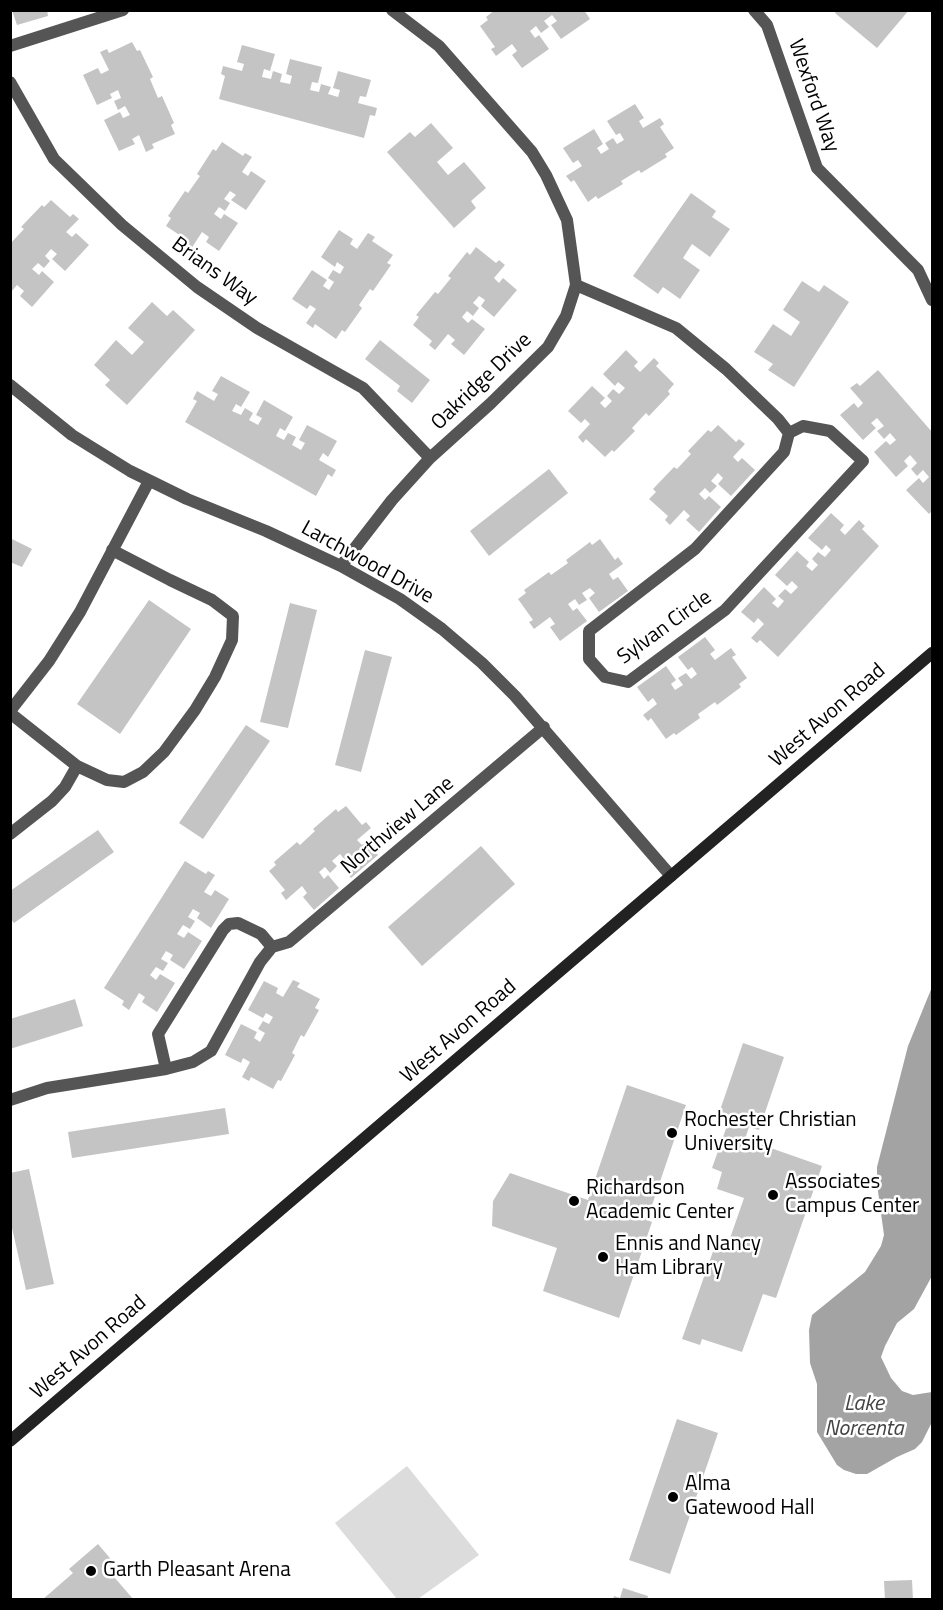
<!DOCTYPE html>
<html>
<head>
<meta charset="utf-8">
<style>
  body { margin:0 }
  #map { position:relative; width:943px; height:1610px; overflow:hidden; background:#fff; font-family:"Titillium Web",sans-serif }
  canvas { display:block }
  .frame { position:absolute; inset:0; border:12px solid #000; pointer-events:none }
</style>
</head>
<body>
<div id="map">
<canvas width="943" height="1610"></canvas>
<div class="frame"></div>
</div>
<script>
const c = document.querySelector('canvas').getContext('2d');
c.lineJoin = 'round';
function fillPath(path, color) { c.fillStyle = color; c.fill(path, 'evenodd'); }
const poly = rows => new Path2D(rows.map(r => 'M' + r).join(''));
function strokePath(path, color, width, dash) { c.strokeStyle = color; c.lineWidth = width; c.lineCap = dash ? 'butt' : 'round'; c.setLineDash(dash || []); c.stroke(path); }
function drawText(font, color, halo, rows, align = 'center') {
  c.font = font + ' "Titillium Web",sans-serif'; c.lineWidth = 5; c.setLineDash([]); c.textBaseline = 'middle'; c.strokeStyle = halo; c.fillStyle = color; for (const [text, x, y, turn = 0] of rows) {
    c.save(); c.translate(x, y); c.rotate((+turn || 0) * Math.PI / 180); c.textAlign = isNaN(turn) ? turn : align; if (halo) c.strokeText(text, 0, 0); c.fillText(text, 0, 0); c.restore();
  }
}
fillPath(poly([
  [407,1466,479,1555,418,1599,397,1599,335,1523]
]), '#dcdcdc');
fillPath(poly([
  [932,987,932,1276,914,1309,897,1323,885,1346,881,1357,891,1378,902,1391,913,1395,932,1392,932,1422,922,1442,915,1449,897,1457,867,1474,856,1474,844,1470,837,1465,817,1432,817,1384,810,1363,809,1330,812,1315,865,1272,881,1246,884,1235,877,1184,877,1167,908,1046]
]), '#a3a3a3');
fillPath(poly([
  [12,10,47,10,48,16,17,25],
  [495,10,584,10,590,19,561,39,551,25,557,21,552,15,544,21,549,27,541,33,536,26,530,31,535,38,539,35,549,49,522,68,512,55,517,51,512,44,496,56,491,49,495,47,480,26,488,20,486,17],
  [837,10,909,10,877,48,835,13],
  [132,42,137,51,140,50,153,77,150,79,158,98,162,96,174,123,171,125,175,134,152,144,154,148,146,152,139,135,132,139,135,144,119,151,104,120,120,112,123,118,130,115,125,106,118,110,114,101,121,98,118,90,110,94,112,98,97,105,83,75,98,68,101,74,109,70,100,52,107,49,109,53],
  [242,45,275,54,270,71,264,69,262,77,271,79,273,71,282,74,280,82,290,84,292,76,286,74,290,59,322,67,318,83,312,82,310,90,319,92,321,84,331,87,328,94,338,97,340,90,333,88,338,71,371,80,366,97,360,96,358,103,377,108,375,116,370,115,364,138,219,99,225,76,221,74,223,66,242,71,244,64,237,62],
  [635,104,644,118,639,121,643,128,660,118,664,124,660,127,674,148,665,154,667,157,641,173,639,170,621,181,623,184,598,199,596,196,588,202,574,180,571,182,566,176,582,166,578,160,573,163,563,148,594,129,603,144,597,148,601,154,609,149,605,143,613,138,617,144,624,140,620,133,616,135,607,121],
  [431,123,453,148,437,162,448,175,464,162,486,188,471,201,476,208,454,228,387,152,410,132,415,137],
  [222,142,243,156,245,153,252,157,242,172,248,176,251,171,266,181,246,210,231,200,236,195,230,191,224,199,230,203,225,211,219,207,214,214,221,219,224,214,238,223,219,251,206,242,209,237,202,232,191,249,184,244,187,240,166,226,171,218,168,216,185,191,188,193,200,176,197,174,213,149,216,151],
  [691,193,716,211,712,217,730,229,710,257,692,244,683,258,700,270,680,299,663,287,658,294,633,276],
  [51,200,70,217,73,214,79,219,66,232,72,237,76,233,89,245,65,271,52,259,57,254,51,249,45,256,50,261,44,268,38,263,32,269,39,275,42,271,54,282,32,307,20,296,24,291,17,285,10,293,10,244,24,229,21,227,42,205,44,207],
  [339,230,353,239,350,244,357,249,368,233,375,237,372,241,393,255,387,263,391,265,373,291,370,289,359,305,362,308,345,332,342,330,336,339,315,324,313,328,306,323,316,309,310,305,307,309,292,299,312,270,327,280,323,286,329,290,334,282,328,278,333,270,340,274,344,267,337,262,335,267,321,257],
  [476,247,496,263,499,260,505,265,494,278,499,283,503,278,517,290,494,317,481,306,485,300,479,296,473,303,479,308,473,316,467,311,462,317,468,323,472,319,485,329,464,355,451,344,455,340,448,334,435,350,429,345,432,341,413,325,419,317,416,315,435,292,438,294,451,278,448,276,467,252,470,255],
  [802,281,819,292,824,285,849,302,794,387,768,370,773,364,754,352,773,324,791,336,800,322,783,310],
  [152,302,167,316,173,310,195,330,127,405,105,385,110,380,94,365,116,340,132,355,144,342,128,328],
  [380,340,430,380,412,403,397,391,400,386,365,359],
  [626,350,638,362,634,366,640,372,654,358,659,363,656,366,674,384,668,391,670,394,649,416,646,413,632,428,635,431,614,452,612,450,605,457,586,439,583,443,578,437,590,424,585,419,581,423,568,411,592,386,605,398,600,403,605,408,612,401,607,396,613,389,619,394,625,388,618,382,615,386,603,374],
  [878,370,932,432,932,511,929,514,906,490,919,478,923,483,929,477,923,470,917,476,911,469,917,463,910,455,904,461,908,466,896,477,874,452,886,441,890,445,896,440,890,433,884,439,877,431,884,426,877,418,871,423,876,428,863,440,840,415,854,403,858,408,863,403,850,388,857,383,860,386],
  [221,376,250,392,241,407,236,404,232,411,241,415,245,408,253,413,249,420,258,425,262,418,256,415,264,400,293,417,285,431,280,428,276,436,284,440,288,433,296,437,292,445,301,450,305,443,299,440,307,425,337,441,328,457,323,453,319,460,336,470,332,477,328,474,316,496,185,422,197,401,193,399,197,391,214,401,218,394,212,391],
  [718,425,736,442,739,439,745,444,733,457,738,462,742,458,755,470,731,496,718,484,723,478,718,473,711,481,717,486,710,493,705,488,699,494,705,500,709,496,721,507,699,532,686,520,690,516,684,510,670,525,665,520,668,516,649,499,656,492,653,489,674,467,677,469,691,454,688,451,708,430,711,432],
  [549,469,568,493,489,556,470,531],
  [831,513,844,525,840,530,845,535,859,520,865,526,862,529,879,546,778,657,760,640,757,643,751,638,764,624,758,618,754,623,741,612,764,587,776,599,772,603,778,608,784,601,778,596,785,589,791,594,798,587,792,581,787,586,775,575,797,551,809,562,806,566,812,571,818,565,812,559,818,552,825,557,831,550,826,545,822,550,808,538],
  [10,538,32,549,22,567,10,562],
  [600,539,615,560,618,557,623,564,609,574,613,580,618,577,628,591,599,612,589,598,595,593,590,588,582,593,587,600,579,605,575,599,568,604,573,611,577,608,587,621,560,641,550,627,555,624,550,617,534,629,529,622,533,620,518,599,526,593,524,590,549,572,551,575,568,563,566,560,590,542,592,545],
  [149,600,191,629,120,734,77,704],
  [290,603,317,610,288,728,260,722],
  [705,637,715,650,710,654,715,660,731,648,736,655,732,657,747,678,739,684,741,687,717,705,715,702,698,714,700,718,676,735,674,733,666,739,651,718,648,721,643,715,657,704,653,698,648,702,637,687,666,666,676,680,671,684,675,690,683,685,678,678,686,673,691,679,697,674,692,667,688,670,678,657],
  [365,650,392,657,361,772,335,765],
  [246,725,270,741,203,839,179,823],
  [346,806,362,825,366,822,371,828,357,840,362,845,366,842,378,855,351,878,339,864,345,860,340,854,332,861,337,866,330,873,325,867,319,872,324,879,328,875,339,888,314,910,303,897,307,893,302,886,286,900,281,893,285,890,269,871,276,865,274,862,297,842,300,845,315,831,313,829,336,809,338,812],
  [98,830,114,852,14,923,10,918,10,891],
  [481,846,515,884,422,966,388,927],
  [185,861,206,874,208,871,215,875,204,892,211,896,215,890,229,899,211,928,197,918,200,913,193,909,188,917,195,921,190,929,183,925,177,934,184,938,188,932,202,941,184,969,170,960,173,955,166,951,161,959,168,963,163,971,156,967,150,975,156,980,160,974,175,983,157,1012,142,1002,145,997,139,993,129,1010,122,1005,124,1001,104,988],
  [293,980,300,983,297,987,320,999,315,1008,319,1010,304,1037,301,1035,292,1053,295,1055,281,1081,278,1080,273,1089,251,1077,249,1081,242,1077,250,1062,243,1058,241,1063,225,1055,241,1024,257,1032,254,1038,260,1042,265,1033,258,1029,263,1021,269,1024,273,1017,266,1013,263,1018,248,1010,264,981,278,988,276,993,283,997],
  [75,999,83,1026,10,1049,10,1019],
  [743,1043,784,1057,759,1130,749,1127,745,1139,822,1166,776,1298,763,1294,742,1352,702,1339,700,1345,682,1339,716,1243,727,1247,744,1198,717,1189,722,1172,712,1168,729,1120,718,1116],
  [627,1085,686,1105,647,1220,652,1222,619,1318,543,1291,557,1248,492,1226,493,1201,510,1173,588,1200],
  [225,1108,229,1134,72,1158,68,1132],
  [29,1169,54,1284,26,1290,10,1219,10,1173],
  [677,1419,718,1433,670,1574,629,1560],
  [98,1544,115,1564,108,1570,134,1600,42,1600,73,1573,69,1569],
  [912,1580,913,1600,885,1600,884,1581],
  [623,1588,648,1596,647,1600,613,1600,614,1596,620,1598]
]), '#c4c4c4');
strokePath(poly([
  [754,10,767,25,817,168,918,270,932,300],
  [10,46,123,10],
  [10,82,54,159,122,225,197,287,257,328,363,388,430,458],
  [576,285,676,328,726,369,778,419,789,433,784,452,695,549,589,631,589,659,605,677,628,682,725,610,863,461,830,431,803,426,789,433],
  [10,385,72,435,130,471,187,499,266,531,341,566,400,599,442,629,482,663,515,696,671,876],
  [341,566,392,500,430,458,490,404,548,347,566,316,576,285,567,220,546,175,532,152,439,46,392,10],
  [10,711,49,661,80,612,149,481],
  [10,713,77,766,107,780,124,782,143,772,164,752,195,710,215,677,232,640,233,616,212,600,170,580,112,550],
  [10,834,52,801,65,787,77,766],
  [166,1069,158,1034,223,930,229,924,238,923,261,934,272,947],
  [10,1100,47,1088,166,1069,193,1062,211,1051,260,962,272,947,289,942,544,727]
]), '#555', 12);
strokePath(poly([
  [10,1441,932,653]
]), '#222', 12);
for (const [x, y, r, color] of [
  [672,1133,6,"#000"],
  [773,1195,6,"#000"],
  [574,1201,6,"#000"],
  [603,1257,6,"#000"],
  [673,1497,6,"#000"],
  [91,1571,6,"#000"]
]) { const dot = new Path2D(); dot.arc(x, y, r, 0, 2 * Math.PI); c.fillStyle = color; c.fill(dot); strokePath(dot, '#fff', 2); }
drawText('21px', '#000', '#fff', [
  ["Wexford Way",813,96,71],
  ["Brians Way",214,272,36],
  ["Oakridge Drive",482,382,-44],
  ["Larchwood Drive",367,563,29],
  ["Sylvan Circle",665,628,-36],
  ["West Avon Road",828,716,-41],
  ["Northview Lane",398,826,-40],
  ["West Avon Road",459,1032,-41],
  ["West Avon Road",89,1348,-41]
]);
drawText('21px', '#000', '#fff', [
  ["Rochester Christian",684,1121],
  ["University",684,1145],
  ["Associates",785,1183],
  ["Campus Center",785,1207],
  ["Richardson",586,1189],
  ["Academic Center",586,1213],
  ["Ennis and Nancy",615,1245],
  ["Ham Library",615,1269],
  ["Alma",685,1485],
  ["Gatewood Hall",685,1509],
  ["Garth Pleasant Arena",103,1571]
], 'left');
drawText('italic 22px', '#444', '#fff', [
  ["Lake",864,1405],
  ["Norcenta",864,1430]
]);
</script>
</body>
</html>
